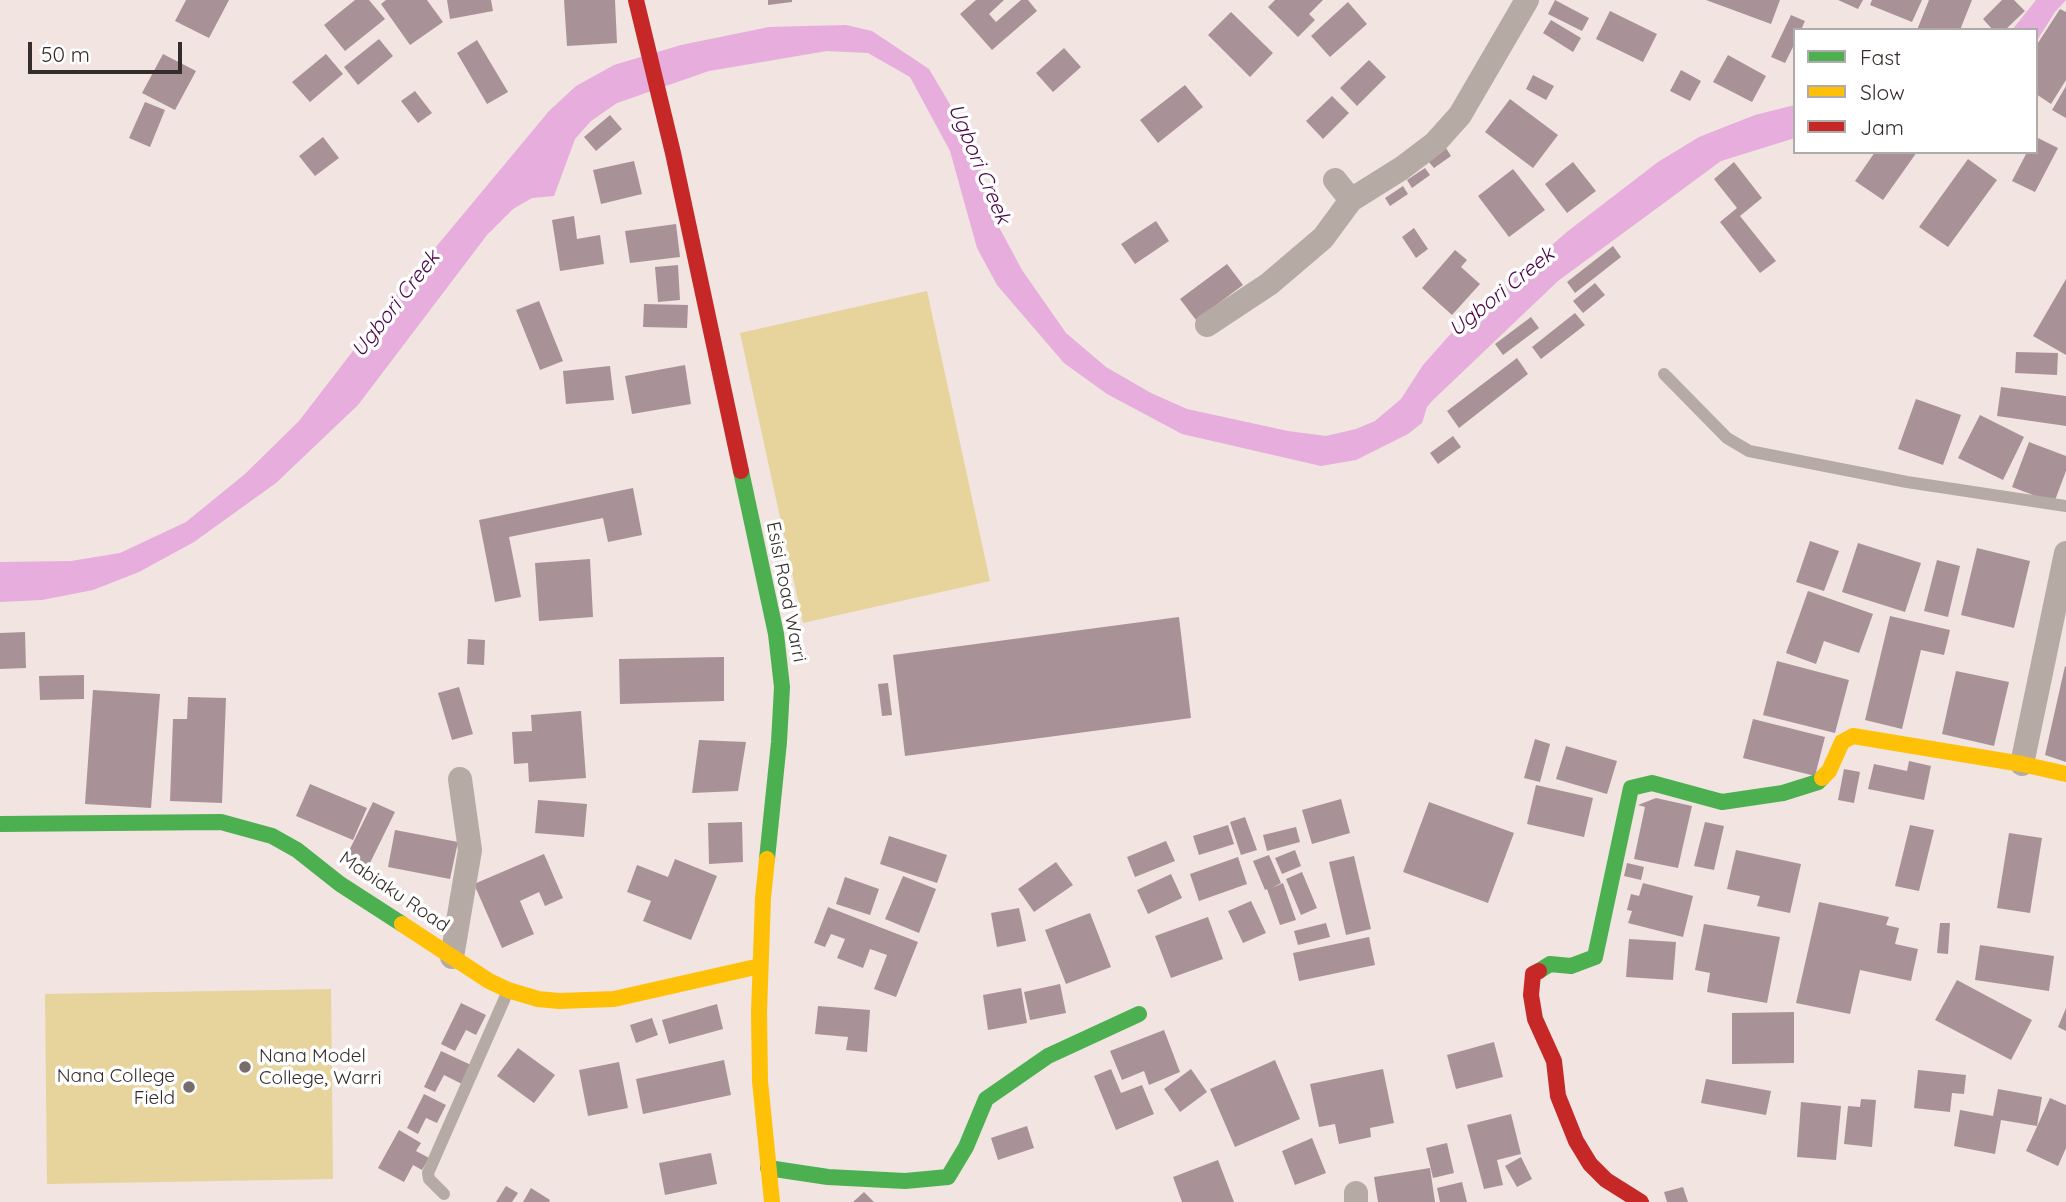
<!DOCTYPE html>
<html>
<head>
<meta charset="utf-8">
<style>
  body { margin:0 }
  #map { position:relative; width:2066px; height:1202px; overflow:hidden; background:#f1e4e1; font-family:Quicksand,sans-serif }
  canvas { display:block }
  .legend { position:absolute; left:1793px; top:28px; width:245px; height:126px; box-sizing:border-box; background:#fff; border:2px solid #aeabaa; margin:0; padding:9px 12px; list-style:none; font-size:21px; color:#352d2b }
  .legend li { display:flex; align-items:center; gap:14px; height:35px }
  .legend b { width:35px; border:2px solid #aeabaa }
  .scale { position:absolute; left:28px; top:42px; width:154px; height:32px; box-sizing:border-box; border:4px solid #352d2b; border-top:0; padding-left:9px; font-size:21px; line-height:24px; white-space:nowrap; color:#352d2b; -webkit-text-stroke:5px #fff; paint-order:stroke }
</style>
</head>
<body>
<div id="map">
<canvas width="2066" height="1202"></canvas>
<ul class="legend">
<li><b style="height:9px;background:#4caf50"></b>Fast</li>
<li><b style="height:9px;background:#ffc107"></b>Slow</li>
<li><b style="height:9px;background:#c62828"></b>Jam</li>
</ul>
<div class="scale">50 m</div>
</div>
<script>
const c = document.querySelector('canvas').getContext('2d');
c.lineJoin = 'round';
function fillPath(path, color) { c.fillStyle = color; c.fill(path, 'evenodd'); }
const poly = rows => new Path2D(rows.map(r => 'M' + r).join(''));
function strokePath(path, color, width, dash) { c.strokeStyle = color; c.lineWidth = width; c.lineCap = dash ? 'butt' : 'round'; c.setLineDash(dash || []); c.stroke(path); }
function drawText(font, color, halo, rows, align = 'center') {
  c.font = font + ' Quicksand,sans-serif'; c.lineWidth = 7; c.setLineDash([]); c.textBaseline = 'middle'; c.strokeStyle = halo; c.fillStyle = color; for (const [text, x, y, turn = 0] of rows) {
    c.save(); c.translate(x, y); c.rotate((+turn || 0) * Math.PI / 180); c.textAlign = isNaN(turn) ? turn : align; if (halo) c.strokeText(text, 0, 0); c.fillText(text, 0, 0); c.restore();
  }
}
fillPath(poly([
  [927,291,990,581,803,623,740,333],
  [331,989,333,1179,47,1184,45,994]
]), '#e6d49c');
fillPath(poly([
  [2036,0,2066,0,2055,12,2036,42,2036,30,2012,30],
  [846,25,872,31,929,69,971,140,1000,229,1022,270,1066,333,1106,367,1151,393,1187,409,1288,431,1326,436,1356,429,1375,421,1401,399,1423,365,1455,329,1568,231,1658,162,1699,137,1755,115,1795,105,1795,138,1721,161,1558,281,1432,401,1427,407,1422,423,1408,434,1356,460,1321,466,1182,434,1107,394,1064,363,997,285,977,248,950,151,910,77,868,53,827,51,709,71,617,103,591,121,575,139,554,196,532,198,513,209,487,235,358,405,276,483,194,542,139,572,93,590,42,600,0,602,0,562,71,561,120,553,186,522,245,474,299,421,396,295,549,111,576,86,614,65,681,45,769,27]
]), '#e6addd');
fillPath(poly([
  [186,0,229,0,209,38,175,21],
  [355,0,369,0,385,19,345,51,324,25],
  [386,0,427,0,443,22,410,45,381,4],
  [447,0,491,0,493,11,450,19],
  [564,0,615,0,617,43,567,46],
  [768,0,792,0,792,2,768,5],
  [976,0,1004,0,989,14,996,22,1021,0,1028,0,1037,11,992,50,960,14],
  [1275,0,1323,0,1309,14,1315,20,1298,37,1268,7],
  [1555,0,1589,18,1582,31,1548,14],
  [1706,0,1780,0,1771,24],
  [1838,0,1863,0,1858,9],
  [1872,0,1922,0,1912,22,1870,5],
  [1929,0,1972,0,1960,30,1917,30],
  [2002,0,2014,0,2025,11,2005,30,1993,30,1983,19],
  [1348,2,1367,24,1330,57,1311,36],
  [2060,9,2066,12,2066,80,2051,104,2036,94,2036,46],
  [1610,11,1657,34,1643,62,1596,39],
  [1231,12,1273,53,1250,77,1208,35],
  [1791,15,1805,21,1801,30,1795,30,1795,43,1785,63,1771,57],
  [1551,20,1581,38,1573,52,1543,33],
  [379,39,393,56,358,85,344,67],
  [477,40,508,92,487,104,457,53],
  [1064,48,1081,67,1053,92,1036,73],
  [163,54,196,71,175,110,142,93],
  [326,54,343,74,310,102,292,82],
  [1728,55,1766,76,1752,102,1713,82],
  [1369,60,1386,77,1357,106,1340,88],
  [1681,70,1701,81,1690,101,1670,91],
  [1533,75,1554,86,1546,100,1526,89],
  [1185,85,1203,107,1158,143,1140,120],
  [2066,86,2066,118,2052,110],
  [415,91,432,113,418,123,401,101],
  [1332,96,1349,113,1323,139,1306,121],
  [1510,99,1558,135,1533,168,1485,132],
  [145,102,165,110,150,147,129,138],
  [610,115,622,129,596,151,584,137],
  [323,137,339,158,315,176,299,156],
  [2036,137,2058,148,2035,192,2012,181,2027,152,2036,152],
  [1446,148,1451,156,1434,168,1428,161],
  [1875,152,1917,152,1883,200,1855,181],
  [1968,159,1997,180,1948,247,1919,227],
  [634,161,642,194,601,204,593,170],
  [1573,162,1596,191,1567,213,1545,184],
  [1734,162,1762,198,1740,216,1776,261,1760,273,1720,222,1737,208,1714,179],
  [1425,168,1430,175,1412,188,1407,180],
  [1513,169,1545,210,1509,237,1478,196],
  [1403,186,1408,194,1390,206,1385,198],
  [574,216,577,239,600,235,604,264,560,271,552,220],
  [1156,221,1169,241,1135,264,1121,244],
  [676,224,680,257,630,263,625,231],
  [1414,228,1428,249,1416,258,1402,237],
  [1613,246,1621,257,1575,293,1567,282],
  [1455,250,1467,260,1461,267,1480,284,1452,315,1422,288],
  [1227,264,1243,285,1196,320,1180,299],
  [678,265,680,300,658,302,655,267],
  [2066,279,2066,355,2033,336],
  [1595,283,1605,295,1583,313,1573,301],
  [539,301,563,361,540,370,516,310],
  [644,304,688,305,687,328,643,327],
  [1575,313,1585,325,1541,359,1532,347],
  [1531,317,1539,328,1503,355,1495,344],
  [2016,352,2058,353,2057,375,2015,373],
  [1517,358,1528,374,1459,428,1447,411],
  [685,365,691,404,632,414,625,376],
  [610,366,614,400,566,404,563,371],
  [2001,387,2066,396,2066,426,1997,416],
  [1916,399,1961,415,1943,465,1898,449],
  [1980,415,2024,437,2003,480,1958,458],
  [1453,436,1461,447,1438,464,1430,453],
  [2029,442,2066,456,2066,471,2054,503,2012,487],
  [633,488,642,535,608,542,603,518,509,537,521,597,495,602,479,520],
  [1810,541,1839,551,1824,591,1796,582],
  [1858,543,1921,563,1905,612,1842,592],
  [1977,548,2030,561,2014,628,1961,615],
  [590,559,593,617,539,621,535,563],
  [1937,560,1960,566,1948,617,1924,611],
  [1808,591,1873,614,1859,653,1824,641,1816,664,1786,653],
  [1890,616,1950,630,1944,655,1921,650,1902,729,1865,720],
  [1179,617,1191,718,905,756,893,655],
  [25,632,26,668,0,669,0,633],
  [468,639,485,640,484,665,467,664],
  [724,657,724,701,620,704,619,659],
  [1777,661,1849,680,1835,733,1763,715],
  [2065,666,2066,667,2066,762,2045,755],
  [1956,671,2009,682,1994,746,1942,734],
  [84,675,84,699,40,700,39,676],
  [888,683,892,715,882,716,878,684],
  [459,687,473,734,452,740,438,693],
  [93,690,160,694,151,808,85,804],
  [188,697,226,698,222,803,170,801,173,719,187,719],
  [581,711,586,778,529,782,528,763,514,764,512,732,532,731,531,715],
  [1753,719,1825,737,1815,776,1743,758],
  [1535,739,1550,744,1540,782,1524,778],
  [699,740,746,742,738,791,692,793],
  [1566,746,1617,761,1607,794,1556,779],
  [1909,761,1931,766,1924,800,1868,789,1874,764,1907,771],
  [1844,769,1860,772,1854,803,1838,800],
  [310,784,367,808,353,840,296,816],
  [1536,785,1593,798,1584,837,1527,824],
  [1656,798,1692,806,1678,868,1634,859,1645,807,1638,805],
  [1341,799,1350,833,1312,844,1302,810],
  [538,800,587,804,584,837,535,833],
  [373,802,395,812,367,869,345,859],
  [1429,802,1514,833,1488,903,1403,872],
  [1245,817,1257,850,1241,855,1230,822],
  [742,822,743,862,709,864,708,823],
  [1705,822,1724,826,1714,870,1694,866],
  [1228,825,1234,844,1199,855,1193,836],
  [1910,825,1934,830,1919,891,1895,886],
  [1296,827,1300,842,1267,851,1263,835],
  [395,830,458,842,450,879,388,867],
  [2009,833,2042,838,2030,913,1997,908],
  [889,836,947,855,937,883,880,864],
  [1166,841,1175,861,1135,877,1127,857],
  [1295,850,1301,866,1282,874,1275,858],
  [1736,850,1801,864,1790,913,1757,906,1760,896,1727,889],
  [544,854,563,898,545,906,539,892,520,901,534,934,502,948,474,884],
  [1269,855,1281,883,1272,888,1283,883,1296,920,1280,925,1267,889,1265,890,1253,861],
  [1354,856,1371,929,1346,935,1329,862],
  [1238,857,1247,884,1199,901,1190,874],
  [675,859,717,876,691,940,643,921,651,901,627,892,637,865,668,877],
  [1056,862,1073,885,1034,912,1018,889],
  [1627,863,1644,867,1641,880,1624,876],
  [1302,872,1317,908,1301,915,1286,879],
  [1171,874,1182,898,1148,914,1137,890],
  [903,876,936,889,919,933,885,919],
  [845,877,879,889,870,915,836,904],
  [1643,883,1693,896,1683,937,1628,923,1632,911,1627,910,1631,894,1639,896],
  [1251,901,1266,933,1243,943,1228,911],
  [1819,902,1889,917,1886,925,1899,928,1895,944,1918,949,1911,981,1860,970,1850,1014,1796,1003],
  [828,907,918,942,896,997,874,989,887,955,870,949,863,968,837,958,845,939,831,934,825,947,814,943],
  [1019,908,1026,941,997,947,991,913],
  [1090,913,1111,967,1066,984,1045,930],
  [1208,917,1223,959,1171,978,1155,936],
  [1326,923,1330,937,1298,945,1294,931],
  [1940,923,1950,923,1948,954,1937,953],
  [1704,924,1780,937,1767,1003,1707,992,1710,973,1695,970],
  [1369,937,1375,965,1299,981,1293,953],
  [1629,939,1676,942,1673,980,1626,977],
  [1980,945,2054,956,2049,991,1975,980],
  [1957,980,2032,1020,2011,1060,1935,1020],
  [1060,984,1066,1013,1030,1020,1024,992],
  [1021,988,1027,1023,988,1030,983,995],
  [461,1003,486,1015,476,1035,466,1030,455,1051,441,1044],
  [717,1004,723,1029,669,1044,662,1020],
  [818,1006,870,1010,867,1052,846,1050,848,1037,815,1034],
  [2066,1008,2066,1031,2058,1027],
  [1794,1012,1794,1063,1732,1064,1732,1013],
  [652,1018,658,1035,636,1043,630,1025],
  [1164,1030,1180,1072,1149,1085,1144,1071,1122,1080,1110,1051],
  [1494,1042,1503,1077,1456,1089,1447,1055],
  [518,1048,555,1075,534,1103,497,1076],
  [441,1051,471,1065,462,1084,444,1075,435,1092,424,1087],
  [724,1060,731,1095,643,1114,636,1079],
  [1275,1060,1300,1119,1235,1147,1210,1089],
  [619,1062,628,1108,588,1116,579,1070],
  [1111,1069,1121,1093,1142,1085,1154,1114,1116,1130,1094,1076],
  [1191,1069,1207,1092,1180,1112,1164,1089],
  [1383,1069,1394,1123,1370,1128,1371,1137,1339,1144,1335,1124,1319,1127,1310,1084],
  [1918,1070,1966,1075,1964,1094,1952,1093,1950,1112,1914,1108],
  [1706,1079,1771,1091,1766,1115,1701,1103],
  [1998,1089,2042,1097,2037,1126,2001,1120,1995,1154,1954,1146,1960,1110,1993,1116],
  [424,1094,446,1105,437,1123,426,1118,418,1134,407,1128],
  [2050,1098,2066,1105,2066,1148,2058,1166,2026,1151],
  [1861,1099,1876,1100,1872,1147,1844,1144,1848,1106,1860,1107],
  [1801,1102,1841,1106,1836,1160,1797,1157],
  [1511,1114,1521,1154,1497,1160,1503,1185,1484,1189,1467,1125],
  [1027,1126,1034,1148,998,1160,991,1138],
  [399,1130,421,1143,416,1151,429,1158,422,1170,413,1165,404,1182,378,1168],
  [1312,1138,1326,1173,1295,1185,1282,1151],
  [1447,1143,1454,1173,1433,1178,1426,1148],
  [711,1153,717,1184,665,1195,659,1163],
  [1521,1157,1532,1179,1517,1187,1505,1166],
  [1218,1160,1234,1202,1182,1202,1173,1177],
  [1430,1168,1435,1202,1378,1202,1374,1177],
  [1462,1182,1467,1202,1440,1202,1437,1188],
  [506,1186,518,1193,512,1202,496,1202],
  [1683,1187,1688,1202,1667,1202,1664,1192],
  [531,1188,550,1200,549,1202,523,1202],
  [864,1192,874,1202,853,1202]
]), '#a99297');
strokePath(poly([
  [1664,374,1727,438,1749,451,1907,482,2066,506],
  [444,1194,429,1179,428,1173,508,991]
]), '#b6aba4', 12);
strokePath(poly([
  [1335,180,1351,200,1402,168,1435,143,1460,115,1527,0],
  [1207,325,1269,284,1323,238,1351,200],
  [2022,764,2066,553],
  [452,957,470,850,460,779],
  [1356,1193,1356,1202]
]), '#b6aba4', 24);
strokePath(poly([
  [741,471,776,634,782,687,779,742,767,859],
  [0,824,221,822,272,836,297,850,340,884,402,924],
  [1539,971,1550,964,1571,966,1595,957,1631,788,1652,783,1722,802,1783,793,1818,782,1822,778],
  [768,1168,828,1177,905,1181,948,1177,966,1147,986,1099,1048,1056,1139,1014]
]), '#4caf50', 16);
strokePath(poly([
  [1822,778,1829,771,1842,742,1853,736,2022,764,2066,774],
  [767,859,763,898,759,1013,760,1081,772,1202],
  [402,924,489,981,508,990,538,999,559,1001,614,999,760,966]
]), '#ffc107', 16);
strokePath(poly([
  [636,0,673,153,741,471],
  [1539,971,1533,974,1531,995,1535,1019,1554,1061,1558,1096,1576,1141,1590,1164,1606,1180,1641,1202]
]), '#c62828', 16);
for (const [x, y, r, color] of [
  [245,1067,7,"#776d6b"],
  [189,1087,7,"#776d6b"]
]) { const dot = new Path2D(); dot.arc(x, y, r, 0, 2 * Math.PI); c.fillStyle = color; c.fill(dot); strokePath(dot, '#fff', 2.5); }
drawText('19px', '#352d2b', '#fff', [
  ["Esisi Road Warri",786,592,79],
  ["Mabiaku Road",394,892,34]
]);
drawText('19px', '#352d2b', '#fff', [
  ["Nana Model",259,1056],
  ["College, Warri",259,1078],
  ["Nana College",175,1076,"right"],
  ["Field",175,1098,"right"]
], 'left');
drawText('italic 21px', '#4a0448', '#fff', [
  ["Ugbori Creek",979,164,67],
  ["Ugbori Creek",1502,292,-39],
  ["Ugbori Creek",396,304,-52]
]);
</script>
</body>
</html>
